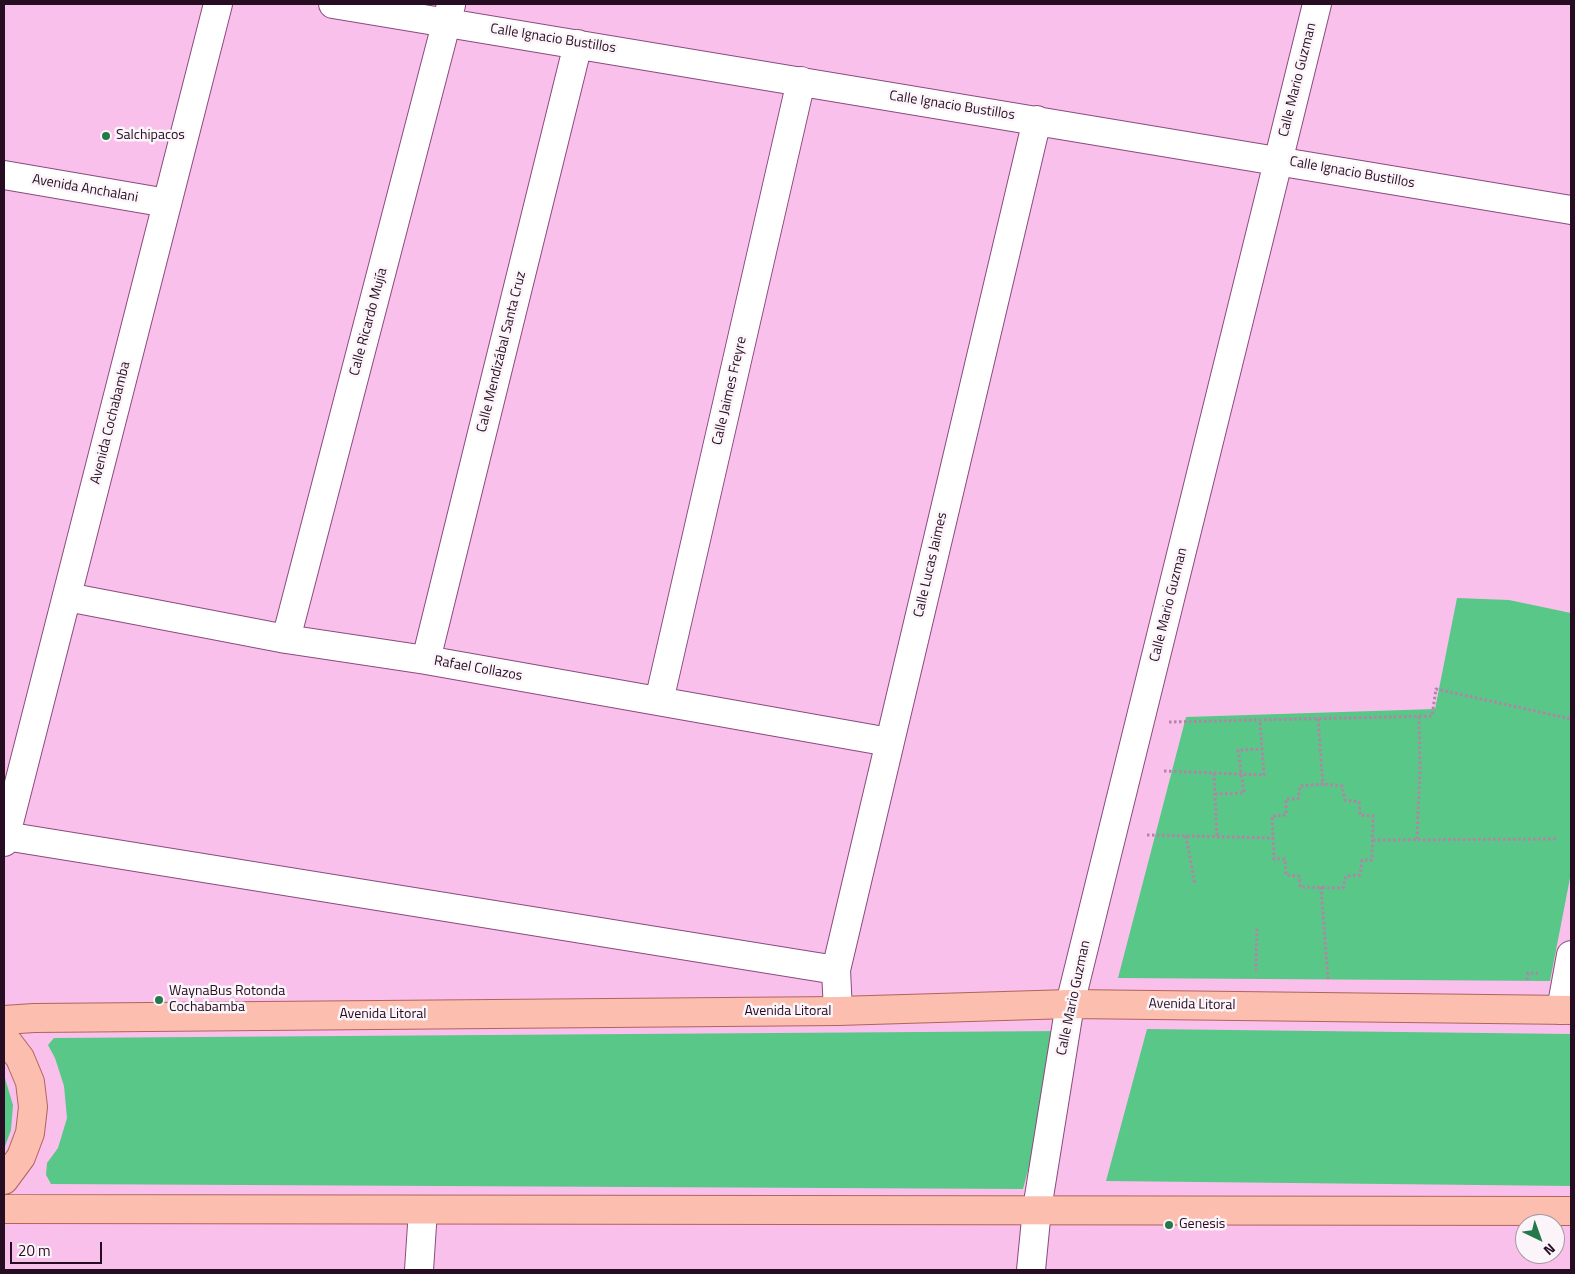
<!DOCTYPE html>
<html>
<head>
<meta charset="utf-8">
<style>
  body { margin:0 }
  #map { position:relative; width:1575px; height:1274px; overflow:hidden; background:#fac0ec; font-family:"Titillium Web",sans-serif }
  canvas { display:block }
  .frame { position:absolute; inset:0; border:5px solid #270d22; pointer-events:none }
  .north { position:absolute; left:1515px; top:1214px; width:50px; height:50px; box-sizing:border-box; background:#fbf4f9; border:1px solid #a698a3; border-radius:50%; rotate:138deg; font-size:14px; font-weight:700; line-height:20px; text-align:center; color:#270d22 }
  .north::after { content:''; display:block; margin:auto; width:18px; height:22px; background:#24794b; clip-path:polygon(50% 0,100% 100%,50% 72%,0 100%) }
  .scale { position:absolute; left:10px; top:1242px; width:92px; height:22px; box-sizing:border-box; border:2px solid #270d22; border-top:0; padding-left:6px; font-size:15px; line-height:18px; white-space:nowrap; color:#270d22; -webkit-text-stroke:4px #fbf4f9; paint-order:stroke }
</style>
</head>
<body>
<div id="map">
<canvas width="1575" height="1274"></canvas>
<div class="frame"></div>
<div class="north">N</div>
<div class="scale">20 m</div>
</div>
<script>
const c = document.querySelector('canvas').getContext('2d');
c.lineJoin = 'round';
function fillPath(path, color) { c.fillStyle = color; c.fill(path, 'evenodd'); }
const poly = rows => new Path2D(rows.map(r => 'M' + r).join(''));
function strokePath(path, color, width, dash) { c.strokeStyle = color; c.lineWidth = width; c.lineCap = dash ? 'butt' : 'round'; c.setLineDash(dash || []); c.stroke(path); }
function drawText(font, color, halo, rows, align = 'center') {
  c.font = font + ' "Titillium Web",sans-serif'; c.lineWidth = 5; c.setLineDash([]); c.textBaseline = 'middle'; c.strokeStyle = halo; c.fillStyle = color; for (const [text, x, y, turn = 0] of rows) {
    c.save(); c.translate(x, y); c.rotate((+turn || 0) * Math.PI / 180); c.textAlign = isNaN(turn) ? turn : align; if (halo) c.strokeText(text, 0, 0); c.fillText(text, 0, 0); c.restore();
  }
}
fillPath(poly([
  [1457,598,1509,600,1571,613,1571,873,1550,981,1118,978,1186,717,1435,709],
  [1147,1029,1571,1034,1571,1186,1106,1181],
  [1065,1031,1023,1189,51,1184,46,1175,47,1163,58,1148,67,1118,64,1086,55,1058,48,1045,54,1038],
  [4,1075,13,1105,11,1130,4,1149]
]), '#59c787');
const minor = poly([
  [333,4,1571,210],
  [4,175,167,203],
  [67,597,286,639,426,660,889,742],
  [286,639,451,5],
  [426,660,578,44],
  [659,701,801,81],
  [5,836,836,970],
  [1561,1010,1571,955],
  [838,1011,836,970,1037,120],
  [419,1270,423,1210],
  [1031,1270,1037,1209,1070,1004,1317,4]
]);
const secondary = poly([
  [4,842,218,4]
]);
const primary = poly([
  [4,1020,34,1018,838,1011,1070,1004,1571,1010],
  [4,1037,20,1058,30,1082,33,1107,30,1133,21,1157,4,1180],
  [4,1209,1571,1211]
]);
strokePath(minor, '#8a4b7d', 30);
strokePath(secondary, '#8a4b7d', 30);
strokePath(primary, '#af645b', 30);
strokePath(poly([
  [1318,719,1323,784,1300,786,1298,799,1286,799,1286,815,1272,816,1274,859,1285,859,1286,875,1299,876,1300,887,1343,888,1346,876,1360,875,1362,860,1372,860,1373,816,1360,815,1359,802,1345,800,1342,786,1323,784],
  [1169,722,1432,716,1436,689,1571,719],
  [1164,771,1264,775,1260,721],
  [1214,773,1217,836],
  [1215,794,1244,793,1238,750,1262,749],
  [1147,835,1273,838],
  [1186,836,1195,885],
  [1417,839,1420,768,1419,716],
  [1373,840,1556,839],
  [1321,887,1328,979],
  [1256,971,1257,926],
  [1527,980,1528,973,1538,973]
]), '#b384a8', 3, [2.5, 2.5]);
strokePath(minor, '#fff', 28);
strokePath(secondary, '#fff', 28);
strokePath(primary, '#fbbeaf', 28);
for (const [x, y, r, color] of [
  [106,136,5,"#24794b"],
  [159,1000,5,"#24794b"],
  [1169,1225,5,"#24794b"]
]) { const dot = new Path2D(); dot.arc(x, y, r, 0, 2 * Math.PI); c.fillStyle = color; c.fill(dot); strokePath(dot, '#fbf4f9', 2); }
drawText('14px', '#270d22', '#fbf4f9', [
  ["Calle Ignacio Bustillos",553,39,9],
  ["Calle Mario Guzman",1298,80,-76],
  ["Calle Ignacio Bustillos",952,106,9],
  ["Calle Ignacio Bustillos",1352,173,10],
  ["Avenida Anchalani",85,189,10],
  ["Calle Ricardo Mujía",369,322,-75],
  ["Calle Mendizábal Santa Cruz",502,352,-76],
  ["Calle Jaimes Freyre",730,391,-77],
  ["Avenida Cochabamba",111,423,-76],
  ["Calle Lucas Jaimes",931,565,-77],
  ["Calle Mario Guzman",1169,605,-76],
  ["Rafael Collazos",478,669,10],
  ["Calle Mario Guzman",1074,998,-78],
  ["Avenida Litoral",1192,1005,1],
  ["Avenida Litoral",788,1012],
  ["Avenida Litoral",383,1015]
]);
drawText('14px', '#270d22', '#fbf4f9', [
  ["Salchipacos",116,136],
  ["WaynaBus Rotonda",169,992],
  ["Cochabamba",169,1008],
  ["Genesis",1179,1225]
], 'left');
</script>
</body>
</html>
